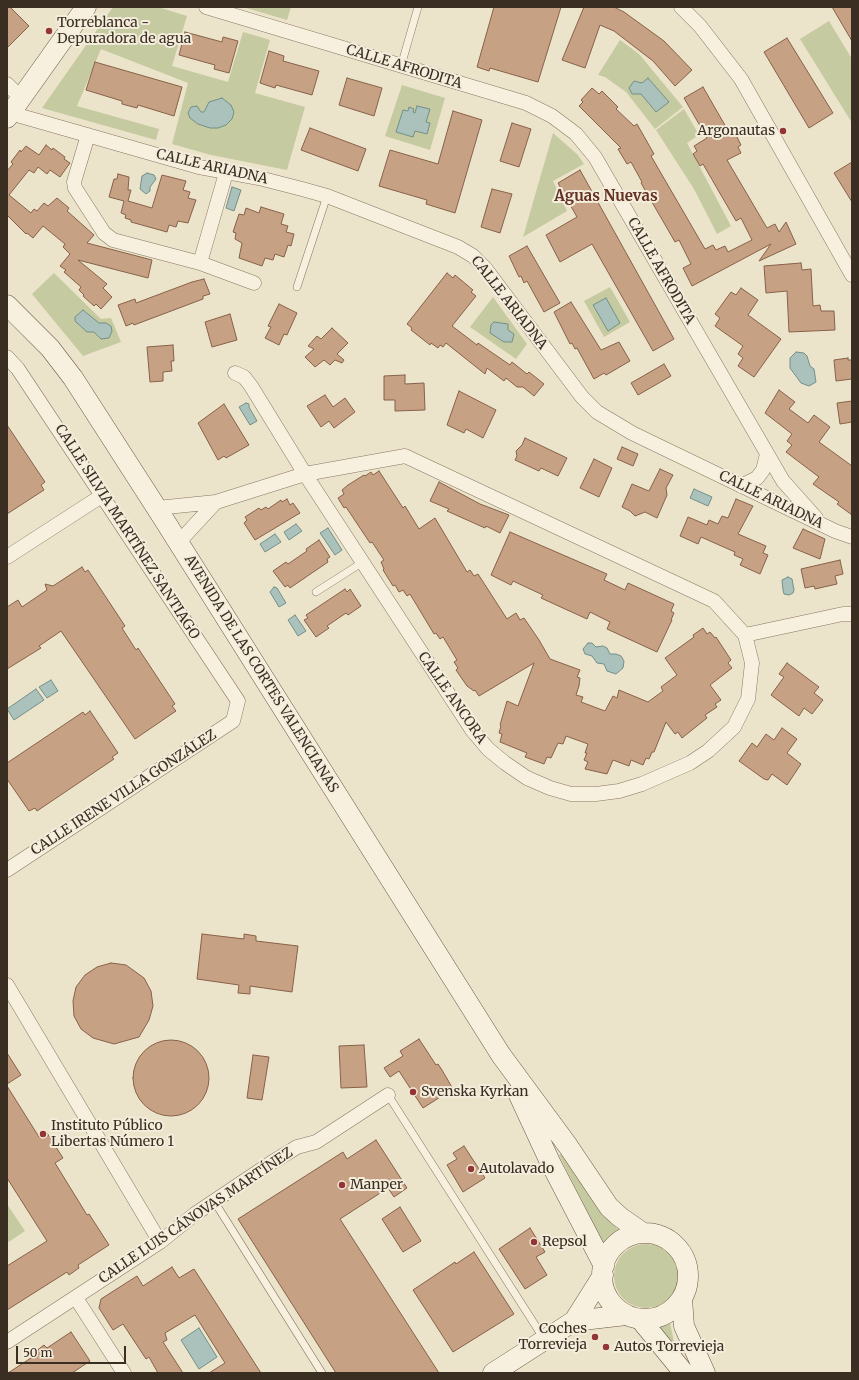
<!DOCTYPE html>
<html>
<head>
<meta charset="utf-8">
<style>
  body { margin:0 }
  #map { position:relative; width:859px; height:1380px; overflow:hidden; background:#ece3cb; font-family:Merriweather,serif }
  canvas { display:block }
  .frame { position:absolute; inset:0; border:8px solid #3a2e23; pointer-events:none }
  .scale { position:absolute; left:16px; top:1346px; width:110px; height:18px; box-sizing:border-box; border:2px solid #3a2e23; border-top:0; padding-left:5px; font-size:12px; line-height:14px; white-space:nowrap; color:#3a2e23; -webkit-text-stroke:3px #f4eddb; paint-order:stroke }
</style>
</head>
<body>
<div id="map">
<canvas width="859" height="1380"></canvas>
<div class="frame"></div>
<div class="scale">50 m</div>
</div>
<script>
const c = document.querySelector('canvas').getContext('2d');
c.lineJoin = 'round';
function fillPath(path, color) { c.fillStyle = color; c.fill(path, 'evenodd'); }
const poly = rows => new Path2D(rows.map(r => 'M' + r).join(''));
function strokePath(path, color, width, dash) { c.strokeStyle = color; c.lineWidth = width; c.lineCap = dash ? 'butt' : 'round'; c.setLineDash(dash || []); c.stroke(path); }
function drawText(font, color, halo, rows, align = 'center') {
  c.font = font + ' Merriweather,serif'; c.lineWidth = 4; c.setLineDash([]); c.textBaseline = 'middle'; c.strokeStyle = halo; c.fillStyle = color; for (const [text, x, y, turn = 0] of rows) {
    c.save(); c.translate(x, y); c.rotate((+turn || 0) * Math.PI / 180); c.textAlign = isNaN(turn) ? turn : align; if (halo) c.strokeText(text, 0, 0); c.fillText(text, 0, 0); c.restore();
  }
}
fillPath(poly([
  [113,7,158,7,187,16,172,66,228,82,243,32,270,40,255,93,305,107,287,170,211,155,172,144,188,83,101,49,77,106,159,129,156,140,42,108],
  [243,7,291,7,287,20],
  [829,21,852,59,852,123,800,39],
  [620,40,639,54,683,107,655,129,626,92,605,77,598,75],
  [402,85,445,98,430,150,385,136],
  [684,109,699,135,687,143,731,226,717,234,694,189,656,130],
  [553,133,578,155,584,164,553,181,567,211,523,237],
  [54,273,101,319,111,318,121,342,83,356,32,294],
  [610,287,630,322,604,337,584,301],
  [493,297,527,344,516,359,470,327],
  [563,1153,602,1214,618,1229,603,1243,559,1155],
  [7,1204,25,1231,7,1243],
  '614 1276a32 32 0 1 1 64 0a32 32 0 1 1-64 0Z',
  [670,1323,674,1342,687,1364,657,1328]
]), '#c5caa0');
const water = poly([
  [648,78,669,102,656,112,641,94,632,94,629,88,634,81,642,83,648,78],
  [222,98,231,105,234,112,232,119,226,125,218,128,210,128,198,124,190,118,188,113,191,107,197,106,201,112,204,112,209,102,222,98],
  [417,106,430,109,426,122,430,123,427,134,415,131,413,137,396,132,403,110,408,111,409,107,414,109,413,112,415,113,417,106],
  [147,173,154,175,156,179,150,187,150,191,146,194,140,189,142,176,147,173],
  [232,187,241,190,234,211,226,208,232,187],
  [606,298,620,323,608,331,593,305,606,298],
  [83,310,99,323,106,323,111,326,112,331,109,338,101,339,94,332,87,332,75,321,75,317,83,310],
  [494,322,508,324,508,330,514,334,512,342,504,342,490,333,491,325,494,322],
  [796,352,804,353,807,356,810,366,814,369,816,382,809,386,801,383,790,368,790,358,796,352],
  [246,403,249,404,249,407,257,421,250,425,239,407,246,403],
  [694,489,712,497,708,506,690,498,694,489],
  [296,524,302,531,289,540,284,532,296,524],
  [328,528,342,550,335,555,320,533,328,528],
  [275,534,281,542,265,552,260,544,275,534],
  [788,577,792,579,794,590,793,593,789,595,784,594,783,590,782,580,788,577],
  [274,587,277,588,286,603,279,607,270,592,274,587],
  [295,615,306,631,298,636,288,620,295,615],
  [588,643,592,643,596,647,603,646,607,648,610,654,616,654,621,656,624,661,623,668,616,674,607,671,604,664,597,663,592,656,585,654,583,649,588,643],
  [51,680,58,691,47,698,39,687,51,680],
  [36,689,44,700,14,720,7,709,36,689],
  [199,1328,217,1357,199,1369,181,1340,199,1328]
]);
fillPath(water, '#abc1bb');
strokePath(water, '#729088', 1);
const building = poly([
  [7,7,10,7,29,26,7,48,7,7],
  [494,7,561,7,538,82,490,68,489,71,477,67,494,7],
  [584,7,614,7,624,12,664,41,692,70,675,86,653,61,614,31,600,25,585,68,562,60,584,7],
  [832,7,852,7,852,41,832,7],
  [185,32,222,42,223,37,238,41,229,73,214,69,215,65,179,55,185,32],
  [787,38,833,113,809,128,764,52,787,38],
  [269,51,284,56,283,61,319,71,312,95,276,85,275,88,260,83,269,51],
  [95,62,182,87,174,116,138,105,137,108,122,104,122,101,86,90,95,62],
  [347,78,382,88,374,116,339,105,347,78],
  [703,87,730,134,734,131,741,145,738,147,741,153,727,160,767,228,775,224,779,232,786,222,796,244,759,261,771,244,692,286,683,268,691,264,679,240,675,242,641,183,642,182,631,162,627,164,618,149,621,148,579,106,583,102,581,100,592,88,599,94,602,91,618,107,616,109,634,126,637,124,654,154,651,156,705,249,713,245,716,250,725,246,728,252,752,240,741,218,736,221,703,164,700,166,693,154,697,151,694,146,707,138,684,98,703,87],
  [453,111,482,120,455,213,426,204,427,200,379,186,390,150,438,164,453,111],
  [512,123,531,129,519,167,500,161,512,123],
  [310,128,366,149,358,171,301,150,310,128],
  [46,145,52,150,53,148,65,157,64,159,70,163,60,177,50,170,47,174,38,167,34,173,29,170,9,195,31,213,34,209,37,211,44,203,48,206,57,198,69,208,67,211,94,235,87,243,152,260,148,278,78,260,107,284,103,288,112,297,101,309,96,304,94,306,83,296,84,295,79,290,81,287,64,272,66,270,60,266,70,254,63,247,65,244,43,226,33,238,27,233,26,234,7,215,7,171,13,164,11,162,20,150,21,152,26,146,39,155,46,145],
  [852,162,852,202,834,173,852,162],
  [580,170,674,339,653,351,592,244,560,262,546,235,577,217,558,183,580,170],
  [118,174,129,177,128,190,131,190,128,201,152,208,162,175,186,181,183,190,190,192,188,198,196,200,188,223,178,221,176,227,169,225,167,232,131,222,131,220,125,218,126,215,121,213,124,201,109,197,114,179,117,179,118,174],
  [492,189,512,194,500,233,481,227,492,189],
  [261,207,284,214,281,224,288,226,286,232,294,234,291,246,288,245,284,257,275,254,273,260,265,258,262,266,239,258,242,243,235,239,236,233,233,232,239,214,244,215,246,208,259,213,261,207],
  [527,246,560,303,544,312,527,281,524,283,521,276,519,277,509,256,527,246],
  [801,263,802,270,811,269,813,306,820,305,821,311,834,311,835,330,789,332,787,291,766,293,764,266,801,263],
  [447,273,453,278,455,275,473,290,471,292,476,296,452,326,477,345,478,343,510,365,512,362,527,374,529,372,544,384,534,396,523,387,517,387,506,378,504,381,487,368,485,374,446,343,443,347,440,345,438,348,431,343,430,345,411,330,412,328,407,324,447,273],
  [204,279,210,294,203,296,203,299,134,325,133,323,126,326,118,305,135,299,136,303,192,282,204,279],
  [741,288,758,300,748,315,781,339,754,377,738,366,743,358,738,354,743,346,715,326,720,318,715,314,731,292,736,295,741,288],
  [571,302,601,350,619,342,630,361,606,375,604,373,594,379,577,348,575,349,572,343,570,344,554,312,571,302],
  [279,304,297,313,287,335,284,334,279,345,265,338,271,327,268,326,279,304],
  [230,314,237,340,212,347,205,322,230,314],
  [332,328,348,343,337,354,344,360,342,363,335,360,330,365,324,360,315,367,305,357,314,349,308,346,317,336,321,339,332,328],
  [173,345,174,361,171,361,172,371,163,372,163,381,150,382,147,347,173,345],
  [848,358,848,360,852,360,852,379,836,381,834,360,848,358],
  [664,364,671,376,638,395,631,383,664,364],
  [405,375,405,384,424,383,425,410,395,411,395,400,384,400,384,376,405,375],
  [779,390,795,402,789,409,808,423,814,415,830,427,819,442,852,466,852,515,837,504,839,502,813,484,819,477,786,452,792,445,787,441,792,434,765,413,779,390],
  [459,391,496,410,483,438,466,429,464,433,447,425,459,391],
  [325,395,333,407,345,398,355,412,334,428,329,421,321,427,307,406,325,395],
  [852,401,852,422,840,424,837,403,852,401],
  [224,404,249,445,226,458,224,456,218,460,198,423,224,404],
  [7,425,45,482,41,485,44,490,7,514,7,425],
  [525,438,567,458,558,476,541,468,539,471,515,460,517,456,516,451,522,445,525,438],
  [622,447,638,454,633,466,617,459,622,447],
  [594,459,612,468,599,497,580,488,594,459],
  [660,469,673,475,666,488,667,495,657,518,645,512,635,516,630,511,622,507,632,484,649,491,660,469],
  [379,471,403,508,405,506,419,529,435,518,467,572,470,570,474,576,478,574,507,619,516,613,520,620,524,618,539,640,550,659,580,670,577,677,580,678,579,686,576,695,583,697,581,702,605,711,613,696,617,698,619,690,648,702,663,691,661,687,677,675,665,658,694,637,693,635,703,628,707,634,710,632,715,638,716,637,731,660,728,663,732,668,710,685,721,700,715,704,717,707,705,715,707,718,682,738,678,732,675,734,666,722,654,752,652,752,649,759,646,758,643,765,631,760,629,766,613,760,607,774,585,769,588,762,584,760,587,753,585,753,588,744,566,736,563,744,558,743,551,758,547,757,544,764,525,757,527,753,500,742,502,734,499,733,501,726,500,725,507,701,518,706,534,663,479,696,475,690,474,691,467,686,456,670,458,668,454,662,457,660,443,637,440,639,436,633,434,634,410,594,407,596,403,590,399,592,395,585,393,586,383,570,384,569,381,562,384,560,372,542,370,543,346,507,344,508,338,498,344,494,342,490,348,485,364,475,365,476,371,472,373,475,379,471],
  [439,482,480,504,509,515,500,533,486,526,485,528,447,511,449,509,430,501,439,482],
  [287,499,290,505,293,503,300,513,255,540,244,523,247,520,245,517,259,508,261,510,266,507,268,509,281,500,282,502,287,499],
  [736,499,753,506,738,534,766,546,763,553,768,555,760,574,740,565,743,559,734,555,735,552,701,537,698,544,680,536,688,517,707,525,709,520,718,524,722,516,728,518,736,499],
  [803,529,825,539,820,559,793,548,803,529],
  [510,532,607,574,604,580,625,590,628,583,674,604,671,611,674,613,671,620,672,620,657,652,607,629,610,622,590,612,587,619,541,598,543,595,513,581,511,585,491,575,510,532],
  [319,540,330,557,327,559,328,562,290,588,288,585,285,587,273,571,286,562,288,564,307,551,306,549,319,540],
  [840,560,843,574,835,576,837,584,815,589,814,586,805,588,801,569,840,560],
  [82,567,85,572,88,570,125,626,122,628,136,650,138,648,175,704,172,706,176,711,135,739,61,631,39,646,41,648,7,669,7,607,18,600,22,607,47,590,45,584,53,586,82,567],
  [345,589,347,592,350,589,361,606,348,615,346,613,327,626,329,628,316,637,304,620,308,618,306,615,345,589],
  [787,663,819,687,814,693,823,700,812,714,804,708,799,716,771,695,784,677,779,674,787,663],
  [90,711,118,753,112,757,114,759,37,811,35,808,29,811,7,779,7,763,83,712,85,715,90,711],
  [782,728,797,739,787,753,801,764,787,785,772,774,768,780,764,779,739,761,752,743,757,747,766,734,774,740,782,728],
  [202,934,244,939,244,934,256,936,256,941,298,946,292,992,250,986,250,994,238,993,239,985,197,979,202,934],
  [111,963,126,965,144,978,151,991,153,1006,149,1020,139,1037,114,1044,93,1038,81,1029,74,1016,73,1001,76,987,85,975,97,967,111,963],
  [419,1039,436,1065,438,1064,442,1070,453,1089,423,1108,399,1071,390,1077,384,1068,403,1056,400,1051,419,1039],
  '133 1078a38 38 0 1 1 76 0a38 38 0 1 1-76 0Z',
  [364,1045,367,1087,341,1088,339,1046,364,1045],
  [7,1053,21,1075,7,1084,7,1053],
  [253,1055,269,1057,262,1100,247,1098,253,1055],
  [7,1086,39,1137,47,1133,63,1158,55,1163,87,1215,89,1214,109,1245,78,1265,79,1268,69,1275,67,1272,7,1310,7,1266,47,1241,7,1178,7,1086],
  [376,1140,407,1188,394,1197,388,1188,340,1219,439,1373,336,1373,238,1219,343,1152,347,1159,376,1140],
  [464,1146,485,1178,463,1192,447,1165,457,1159,453,1153,464,1146],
  [400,1207,421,1241,403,1252,382,1219,400,1207],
  [530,1228,545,1252,536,1257,547,1275,525,1289,499,1249,530,1228],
  [474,1252,514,1314,453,1352,413,1290,455,1262,456,1264,474,1252],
  [172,1267,179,1278,194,1269,261,1373,209,1373,225,1363,195,1315,165,1333,167,1340,163,1342,183,1373,158,1373,149,1357,146,1359,123,1324,113,1330,99,1308,101,1299,137,1276,143,1286,172,1267],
  [71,1332,90,1361,72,1373,8,1373,37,1354,35,1352,44,1345,47,1348,71,1332]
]);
fillPath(building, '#c7a184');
strokePath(building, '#866148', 1);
const lane = poly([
  [401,66,418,7],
  [297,287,327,196],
  [316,592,363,562],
  [388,1095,544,1339],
  [214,1201,322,1373]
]);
const street = poly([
  [206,7,526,103,552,116,576,134,595,157,783,481,816,518],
  [681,7,700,26,741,79,852,275],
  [7,84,21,98],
  [10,113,199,167,259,178,302,189,327,196,458,247,473,256,485,268,582,397,597,412,632,433,835,531,852,537],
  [88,135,74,182,75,188,104,233,113,240,200,263,254,283],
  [200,263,226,173],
  [7,357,18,369,238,701,233,721,7,870],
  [741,486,757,478,763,470,767,454],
  [157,508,216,502,305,474,405,456,714,601,745,635,752,663,748,699,734,727,708,751,690,763,642,784,619,791,596,794,571,794,550,788,527,778,505,763,488,749,472,730,305,474,251,386,244,377,235,373],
  [178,543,216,502],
  [7,557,103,495],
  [745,635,843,614,852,614],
  [7,985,160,1242],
  [76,1298,124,1373],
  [7,1342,160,1242,195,1214,271,1163,297,1147,316,1142,388,1095]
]);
const secondary = poly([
  [7,118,86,7],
  [7,305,50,348,73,378,163,518,501,1055,568,1146,609,1207,620,1217,643,1233],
  [518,1093,550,1162,604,1266],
  '602 1276a43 43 0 1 1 86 0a43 43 0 1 1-86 0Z',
  [682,1299,684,1326,705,1373],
  [640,1319,684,1373],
  [574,1321,603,1275],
  [493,1373,574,1321,626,1315]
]);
strokePath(lane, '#887660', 8);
strokePath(street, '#887660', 15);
strokePath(secondary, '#6a5743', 21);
strokePath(lane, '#f7f0df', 7);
strokePath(street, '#f7f0df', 14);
strokePath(secondary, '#f7f0df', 20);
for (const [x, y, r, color] of [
  [49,31,4,"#933535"],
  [783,131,4,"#933535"],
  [413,1092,4,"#933535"],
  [43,1134,4,"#933535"],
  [471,1169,4,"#933535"],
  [342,1185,4,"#933535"],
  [534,1242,4,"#933535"],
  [595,1337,4,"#933535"],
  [606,1347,4,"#933535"]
]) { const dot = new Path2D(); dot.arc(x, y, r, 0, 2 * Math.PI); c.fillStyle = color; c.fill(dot); strokePath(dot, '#f4eddb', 1.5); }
drawText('14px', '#3a2e23', '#f4eddb', [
  ["Torreblanca -",57,23],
  ["Depuradora de agua",57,39],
  ["Argonautas",775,131,"right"],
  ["Svenska Kyrkan",421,1092],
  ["Instituto Público",51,1126],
  ["Libertas Número 1",51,1142],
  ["Autolavado",479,1169],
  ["Manper",350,1185],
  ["Repsol",542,1242],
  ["Coches",587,1329,"right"],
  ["Torrevieja",587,1345,"right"],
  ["Autos Torrevieja",614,1347]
], 'left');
drawText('14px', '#3a2e23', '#f4eddb', [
  ["CALLE AFRODITA",404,67,17],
  ["CALLE ARIADNA",212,167,13],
  ["CALLE AFRODITA",661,271,60],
  ["CALLE ARIADNA",509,303,52],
  ["CALLE ARIADNA",771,500,26],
  ["CALLE SILVIA MARTÍNEZ SANTIAGO",127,532,57],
  ["AVENIDA DE LAS CORTES VALENCIANAS",261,674,58],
  ["CALLE ANCORA",452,698,55],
  ["CALLE IRENE VILLA GONZÁLEZ",124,793,-33],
  ["CALLE LUIS CÁNOVAS MARTÍNEZ",196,1216,-34]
]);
drawText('bold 15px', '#643225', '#f4eddb', [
  ["Aguas Nuevas",606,197]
]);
</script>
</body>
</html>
